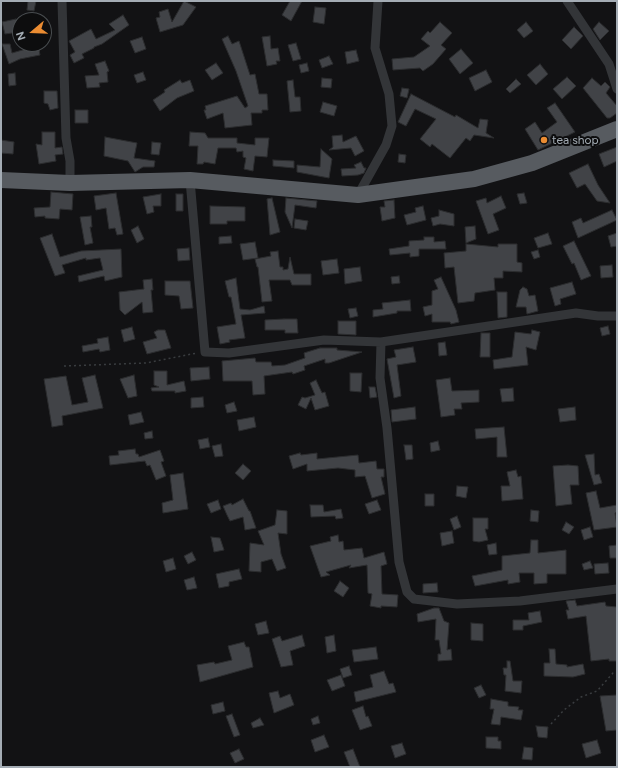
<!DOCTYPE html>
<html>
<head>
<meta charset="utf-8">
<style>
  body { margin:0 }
  #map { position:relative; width:618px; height:768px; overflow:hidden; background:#121214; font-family:Figtree,sans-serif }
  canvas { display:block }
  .frame { position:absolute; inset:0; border:2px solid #a4acb4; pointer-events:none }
  .north { position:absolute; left:12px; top:12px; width:40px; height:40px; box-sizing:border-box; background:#0d0d0e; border:1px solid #494d50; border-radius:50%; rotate:251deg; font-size:11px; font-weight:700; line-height:16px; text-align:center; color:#a4acb4 }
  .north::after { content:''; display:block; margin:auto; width:14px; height:18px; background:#eb8c32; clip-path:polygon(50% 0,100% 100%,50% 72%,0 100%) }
</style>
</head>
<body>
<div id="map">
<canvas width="618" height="768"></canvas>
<div class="frame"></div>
<div class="north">N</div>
</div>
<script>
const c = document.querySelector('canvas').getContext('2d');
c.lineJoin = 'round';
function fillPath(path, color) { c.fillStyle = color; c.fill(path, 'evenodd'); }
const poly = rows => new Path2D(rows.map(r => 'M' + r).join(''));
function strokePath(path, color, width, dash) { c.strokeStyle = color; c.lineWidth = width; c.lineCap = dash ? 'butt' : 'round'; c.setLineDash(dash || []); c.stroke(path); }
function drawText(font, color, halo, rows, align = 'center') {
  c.font = font + ' Figtree,sans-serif'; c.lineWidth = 4; c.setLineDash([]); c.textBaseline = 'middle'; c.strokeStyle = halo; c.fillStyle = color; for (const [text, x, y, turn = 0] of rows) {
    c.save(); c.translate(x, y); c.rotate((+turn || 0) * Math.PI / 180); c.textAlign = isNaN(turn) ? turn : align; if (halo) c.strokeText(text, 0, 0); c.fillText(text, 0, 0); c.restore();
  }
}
const building = poly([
  [28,1,36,1,34,11,27,10,28,1],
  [184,1,196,7,183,25,160,32,156,18,160,17,159,12,168,9,172,22,184,1],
  [290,1,302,1,291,21,282,15,290,1],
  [315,7,326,8,324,24,313,22,315,7],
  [123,15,129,25,102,44,94,47,94,48,82,54,84,58,74,63,70,55,75,52,69,41,91,29,96,39,115,30,109,24,123,15],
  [16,19,19,32,5,34,2,22,16,19],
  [440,22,452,33,441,45,446,49,433,64,423,71,420,68,393,70,392,59,414,57,430,46,421,39,428,31,430,33,440,22],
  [526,22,533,31,524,38,517,30,526,22],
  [599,22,609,31,600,40,593,29,599,22],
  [574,27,583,36,571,49,562,40,574,27],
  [228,36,232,44,239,41,250,75,255,74,259,94,267,94,268,110,262,110,262,113,251,113,252,125,225,128,223,113,207,119,204,110,206,110,205,106,237,96,245,108,248,106,236,71,222,39,228,36],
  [270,36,271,49,278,48,280,61,276,61,277,64,267,66,262,37,270,36],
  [142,37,146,49,135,53,130,41,142,37],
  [296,43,301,59,293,61,288,45,296,43],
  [2,44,10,44,12,53,26,49,29,44,38,44,40,55,20,59,9,64,2,44],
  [461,49,473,63,460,74,449,59,461,49],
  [356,50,359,61,347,64,345,52,356,50],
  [329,56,333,64,322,68,319,60,329,56],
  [105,61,109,71,107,72,108,82,99,83,100,87,87,88,85,76,99,75,95,64,105,61],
  [216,63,223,73,212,80,205,70,216,63],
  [307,63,309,71,301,73,299,65,307,63],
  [540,64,548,74,536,85,527,75,540,64],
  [486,70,492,82,475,91,469,78,486,70],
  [143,72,146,80,137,83,134,75,143,72],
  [15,73,16,85,9,86,8,74,15,73],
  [567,77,576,86,562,99,553,89,567,77],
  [322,78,332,79,331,88,321,87,322,78],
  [592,78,601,86,605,82,610,87,606,93,617,106,617,113,610,118,607,118,583,88,592,78],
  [516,79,521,84,510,93,506,89,516,79],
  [180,80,182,83,190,80,194,91,177,98,160,111,153,100,165,92,164,90,180,80],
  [293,80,295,97,300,97,301,111,290,112,287,81,293,80],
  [402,88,409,89,407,98,400,96,402,88],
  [44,91,57,91,58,108,50,110,48,104,44,103,44,91],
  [411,94,455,117,456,115,478,128,480,119,488,120,486,133,494,138,474,135,470,141,466,138,450,158,432,144,430,147,420,139,436,119,415,109,406,126,398,122,411,94],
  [323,102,337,106,334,116,320,112,323,102],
  [555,103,575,132,538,150,525,129,535,122,542,133,557,122,547,108,555,103],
  [75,110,88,110,88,123,75,123,75,110],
  [42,132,55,132,55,148,62,147,63,154,55,155,56,161,39,164,36,144,42,145,42,132],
  [190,132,205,133,208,138,237,138,237,143,255,145,255,138,269,138,267,157,255,156,253,171,244,169,246,158,243,157,243,151,237,152,236,148,218,148,215,164,204,162,203,164,197,164,198,146,189,146,190,132],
  [342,135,343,142,356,136,364,151,355,156,351,148,329,150,333,147,332,136,342,135],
  [105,137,137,143,134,158,155,161,154,167,143,167,135,172,128,161,104,156,105,137],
  [1,140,14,142,13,154,1,153,1,140],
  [152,142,161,143,159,155,151,154,152,142],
  [617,147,617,161,604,167,599,154,617,147],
  [321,149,332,159,329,178,297,172,297,165,320,167,321,149],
  [399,154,406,155,405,163,398,162,399,154],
  [273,160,294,161,294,168,273,166,273,160],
  [361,162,364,168,366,168,364,173,358,175,342,176,341,169,356,168,354,165,361,162],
  [588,164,598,185,610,203,597,201,585,184,577,188,569,173,588,164],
  [51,192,73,194,72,210,60,209,59,219,45,218,45,216,35,217,34,208,50,207,51,192],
  [116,193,123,234,117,235,115,228,109,229,106,208,96,210,94,196,116,193],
  [524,193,527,203,520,204,517,194,524,193],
  [161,194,161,206,153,206,154,212,147,214,143,197,161,194],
  [176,194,183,194,183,211,176,211,176,194],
  [501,196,506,208,493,214,499,230,488,234,476,201,486,198,487,203,501,196],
  [272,198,280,232,270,235,267,199,272,198],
  [286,198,317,201,316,208,295,205,292,228,285,212,286,198],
  [394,200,395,218,382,221,380,207,385,207,384,201,394,200],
  [210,206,245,207,245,221,227,221,227,224,210,224,210,206],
  [423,206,426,220,407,225,404,215,416,212,415,208,423,206],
  [439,210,454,214,454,226,440,224,433,226,431,218,439,216,439,210],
  [612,210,617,220,578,238,572,222,581,218,583,223,612,210],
  [91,216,92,227,90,227,93,243,85,245,80,217,91,216],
  [295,219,308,221,306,230,294,228,295,219],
  [138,226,144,239,137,243,131,230,138,226],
  [475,226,476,239,466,243,465,227,475,226],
  [548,233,552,244,538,248,534,238,548,233],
  [617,233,617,246,611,247,608,236,617,233],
  [52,234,60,257,81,251,121,249,122,277,105,281,104,276,79,282,78,276,103,270,100,258,86,260,86,258,62,265,65,273,55,276,40,238,52,234],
  [231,236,232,243,219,244,219,237,231,236],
  [424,237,434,237,434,242,445,241,446,249,419,249,419,256,410,257,410,253,390,255,389,249,409,246,409,241,424,240,424,237],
  [574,241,591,276,581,280,574,263,572,264,563,246,574,241],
  [255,242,258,258,243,260,240,244,255,242],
  [466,244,498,247,498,244,517,244,517,262,522,263,522,272,503,271,503,278,494,278,495,290,475,293,474,301,458,303,454,267,445,268,444,253,466,251,466,244],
  [189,248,190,260,178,261,177,249,189,248],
  [538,250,540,257,534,259,531,252,538,250],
  [278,251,280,267,283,267,283,270,288,269,290,257,294,274,311,274,311,285,292,285,290,280,269,280,272,301,262,302,258,267,257,267,255,259,271,256,270,252,278,251],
  [337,259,339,273,323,275,321,261,337,259],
  [612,265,613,277,601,278,600,266,612,265],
  [360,267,362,281,345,284,344,269,360,267],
  [399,276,400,283,392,284,391,277,399,276],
  [441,277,456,310,459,322,451,324,450,322,432,322,432,314,425,316,423,307,432,305,432,291,438,289,434,280,441,277],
  [236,278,240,309,250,310,264,306,265,313,241,315,245,338,229,340,230,342,220,344,217,327,236,324,231,297,229,297,225,281,236,278],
  [152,279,153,290,151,290,153,312,143,313,142,302,125,315,120,310,119,292,144,289,143,280,152,279],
  [165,281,190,281,193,308,181,309,179,296,165,295,165,281],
  [572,282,576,294,560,299,561,304,555,306,550,288,572,282],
  [523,287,527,289,529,296,535,295,538,311,527,314,526,307,516,307,520,290,523,287],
  [497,292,507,292,507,317,498,318,497,292],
  [410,300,411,311,397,311,397,313,373,317,373,310,383,309,382,303,410,300],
  [356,308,358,316,350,318,348,309,356,308],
  [284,319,297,319,298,333,285,333,285,330,265,330,265,320,284,319],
  [338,321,356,321,356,335,338,334,338,321],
  [608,326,610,334,602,336,600,328,608,326],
  [132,327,135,339,124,342,121,330,132,327],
  [158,330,165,330,171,348,147,354,143,342,157,338,154,332,158,330],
  [532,330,540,332,536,350,526,347,528,365,494,369,493,360,512,357,515,332,531,334,532,330],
  [481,333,490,333,490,357,480,357,481,333],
  [108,337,110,350,100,352,99,349,83,352,82,346,98,343,97,339,108,337],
  [445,342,447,355,439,356,438,343,445,342],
  [413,347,416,362,397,365,401,396,394,398,387,359,396,357,394,350,413,347],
  [320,348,337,348,337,350,362,352,329,363,325,363,325,359,304,366,305,370,293,374,292,372,264,376,265,394,253,395,252,381,223,381,222,361,255,358,256,362,271,362,272,366,285,365,305,358,304,353,320,348],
  [209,367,210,379,191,381,190,368,209,367],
  [154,371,167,371,167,385,184,381,186,391,175,393,175,391,152,391,151,388,159,387,154,385,154,371],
  [350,373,362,373,361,392,350,391,350,373],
  [95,375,103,408,62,416,63,425,52,427,44,379,66,376,72,405,88,402,82,378,95,375],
  [134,375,137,396,128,398,120,379,134,375],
  [450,378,452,391,479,390,479,402,461,403,462,409,454,409,455,415,441,417,436,380,450,378],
  [316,380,322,393,325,392,329,406,315,410,311,398,306,409,298,405,302,397,305,398,315,395,310,383,316,380],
  [369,387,375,387,377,397,370,398,369,387],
  [513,388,514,401,502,402,500,389,513,388],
  [203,397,204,407,191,408,191,398,203,397],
  [234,402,237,411,227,413,225,405,234,402],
  [415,407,416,419,392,422,391,410,415,407],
  [575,407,576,420,560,422,558,409,575,407],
  [141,412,144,422,130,425,128,415,141,412],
  [254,417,256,427,239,431,237,420,254,417],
  [504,427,507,457,497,457,497,437,476,439,475,429,504,427],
  [152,431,153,438,145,439,144,433,152,431],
  [208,438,210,447,200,449,198,440,208,438],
  [438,441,440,450,431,452,430,443,438,441],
  [221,444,223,456,215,457,212,446,221,444],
  [404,445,412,445,413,459,406,460,404,445],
  [135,449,136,454,138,454,139,457,160,450,164,461,161,462,166,476,156,480,150,465,147,466,145,461,110,465,109,456,119,455,118,451,135,449],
  [300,453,301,455,317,453,317,459,358,455,359,463,376,461,377,469,384,469,384,477,381,477,385,494,372,498,365,476,355,477,355,470,338,468,307,471,307,464,293,469,289,456,300,453],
  [594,454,595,475,599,474,602,483,594,485,585,455,594,454],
  [243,464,251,471,243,480,235,473,243,464],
  [568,465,578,466,579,485,570,485,572,504,556,506,553,466,568,465],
  [516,470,518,477,521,476,523,499,502,501,501,486,510,486,507,472,516,470],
  [183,473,188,509,163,513,162,503,173,500,170,475,183,473],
  [457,486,468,487,466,498,456,496,457,486],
  [596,491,600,508,617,505,617,512,615,513,617,527,594,530,586,493,596,491],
  [425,494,434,494,434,506,425,506,425,494],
  [243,499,249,511,250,511,256,528,245,530,243,517,230,521,227,515,223,506,231,503,232,505,243,499],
  [218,500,221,509,211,513,207,504,218,500],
  [377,500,381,510,369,514,365,504,377,500],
  [310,505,323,505,324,512,341,509,343,518,336,519,335,516,311,517,310,505],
  [277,510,287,511,287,534,278,533,281,554,286,568,277,571,272,559,261,562,261,572,249,571,250,543,264,545,258,531,275,525,277,510],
  [531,510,539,511,538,522,530,521,531,510],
  [457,516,461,527,454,530,450,519,457,516],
  [473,518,488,518,488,529,485,529,488,540,479,542,473,541,473,518],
  [566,522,574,527,569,534,562,530,566,522],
  [590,527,593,537,584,540,581,530,590,527],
  [452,531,454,543,442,546,440,533,452,531],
  [338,535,339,542,343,541,344,550,362,548,364,558,384,552,387,564,381,566,382,594,398,595,397,607,381,606,381,608,370,606,372,594,368,593,367,565,349,568,351,565,326,572,330,575,321,577,310,546,331,541,330,537,338,535],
  [211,537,220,538,224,550,214,552,211,537],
  [531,540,538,540,538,553,566,550,566,574,547,574,547,583,534,584,534,573,519,573,520,582,508,584,508,580,475,586,472,576,502,570,502,556,530,553,531,540],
  [496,543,497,554,489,555,487,545,496,543],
  [617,545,617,558,610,558,609,546,617,545],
  [192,552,196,560,188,564,184,556,192,552],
  [173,558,176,569,166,572,163,561,173,558],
  [590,561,593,568,584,570,582,564,590,561],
  [608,563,609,573,595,574,594,564,608,563],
  [239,569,242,579,229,582,229,586,219,588,216,574,239,569],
  [194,577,197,588,187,590,184,580,194,577],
  [340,581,349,588,343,597,334,591,340,581],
  [437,583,438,592,423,593,423,584,437,583],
  [575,600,577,606,605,602,606,606,617,607,617,661,609,661,609,659,591,661,586,616,568,619,566,610,569,610,566,601,575,600],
  [434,608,439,608,444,621,449,623,447,650,451,649,452,660,438,661,438,654,441,654,439,640,435,640,436,619,418,622,417,614,434,608],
  [540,611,542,622,523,626,523,630,513,630,513,620,529,620,528,613,540,611],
  [266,621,269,633,258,635,255,624,266,621],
  [471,623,483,624,483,641,471,640,471,623],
  [302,635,305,646,290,651,293,665,281,667,272,639,280,636,282,641,302,635],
  [334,635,336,651,327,653,325,637,334,635],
  [244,642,246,647,249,647,253,667,200,682,197,665,214,662,215,664,232,660,228,646,244,642],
  [376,647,378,659,354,662,352,650,376,647],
  [549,649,555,649,556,664,567,665,567,667,583,664,585,674,573,677,544,676,544,663,550,663,549,649],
  [507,661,510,661,513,681,522,681,521,693,505,691,506,675,504,675,503,668,507,668,507,661],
  [349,666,352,675,343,678,340,669,349,666],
  [384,671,389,684,393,683,396,692,356,702,354,692,373,687,370,675,384,671],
  [341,675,345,686,332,691,327,680,341,675],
  [481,685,486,695,479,698,474,688,481,685],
  [278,691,280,698,290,694,294,705,274,713,269,693,278,691],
  [617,695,617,730,606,731,600,696,617,695],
  [491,699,508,702,508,706,519,707,518,710,523,710,521,720,501,717,500,725,491,724,494,709,490,709,491,699],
  [223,702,225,711,213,714,211,705,223,702],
  [363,706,366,717,368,716,372,726,360,730,352,710,363,706],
  [232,714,240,735,234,737,226,716,232,714],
  [318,716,320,723,313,725,311,719,318,716],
  [260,718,264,725,253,728,251,723,260,718],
  [536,726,548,727,547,738,538,737,536,726],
  [324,735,329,747,315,752,311,740,324,735],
  [486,737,498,737,498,741,501,741,501,749,486,748,486,737],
  [597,740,601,753,586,758,582,744,597,740],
  [402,743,406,754,395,758,391,746,402,743],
  [524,747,533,748,532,760,522,759,524,747],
  [239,749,244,759,235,763,230,753,239,749],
  [353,749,360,767,350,767,344,752,353,749]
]);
fillPath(building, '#414347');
strokePath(building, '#2c2d2f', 1);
strokePath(poly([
  [64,366,146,363,197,353],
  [551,724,564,710,581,697,597,691,613,673,617,672]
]), '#393c3f', 1.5, [2, 3]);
strokePath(poly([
  [62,1,66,138,70,161,70,183],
  [567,1,609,64,617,89],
  [190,180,205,352,229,353,324,340,381,342,380,378,387,428,399,562,407,592,414,599,457,604,520,601,617,589],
  [358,195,386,145,392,126,389,94,375,48,378,1],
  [381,342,576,313,598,316,617,316]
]), '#333538', 9);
strokePath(poly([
  [1,180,70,183,190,180,358,195,474,179,532,163,617,129]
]), '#575b60', 16);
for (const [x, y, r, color] of [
  [544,140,4,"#eb8c32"]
]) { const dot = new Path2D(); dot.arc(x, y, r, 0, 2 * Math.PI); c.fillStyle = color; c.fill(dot); strokePath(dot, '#0d0d0e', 1.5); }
drawText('12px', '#a4acb4', '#0d0d0e', [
  ["tea shop",552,140]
], 'left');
</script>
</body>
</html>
